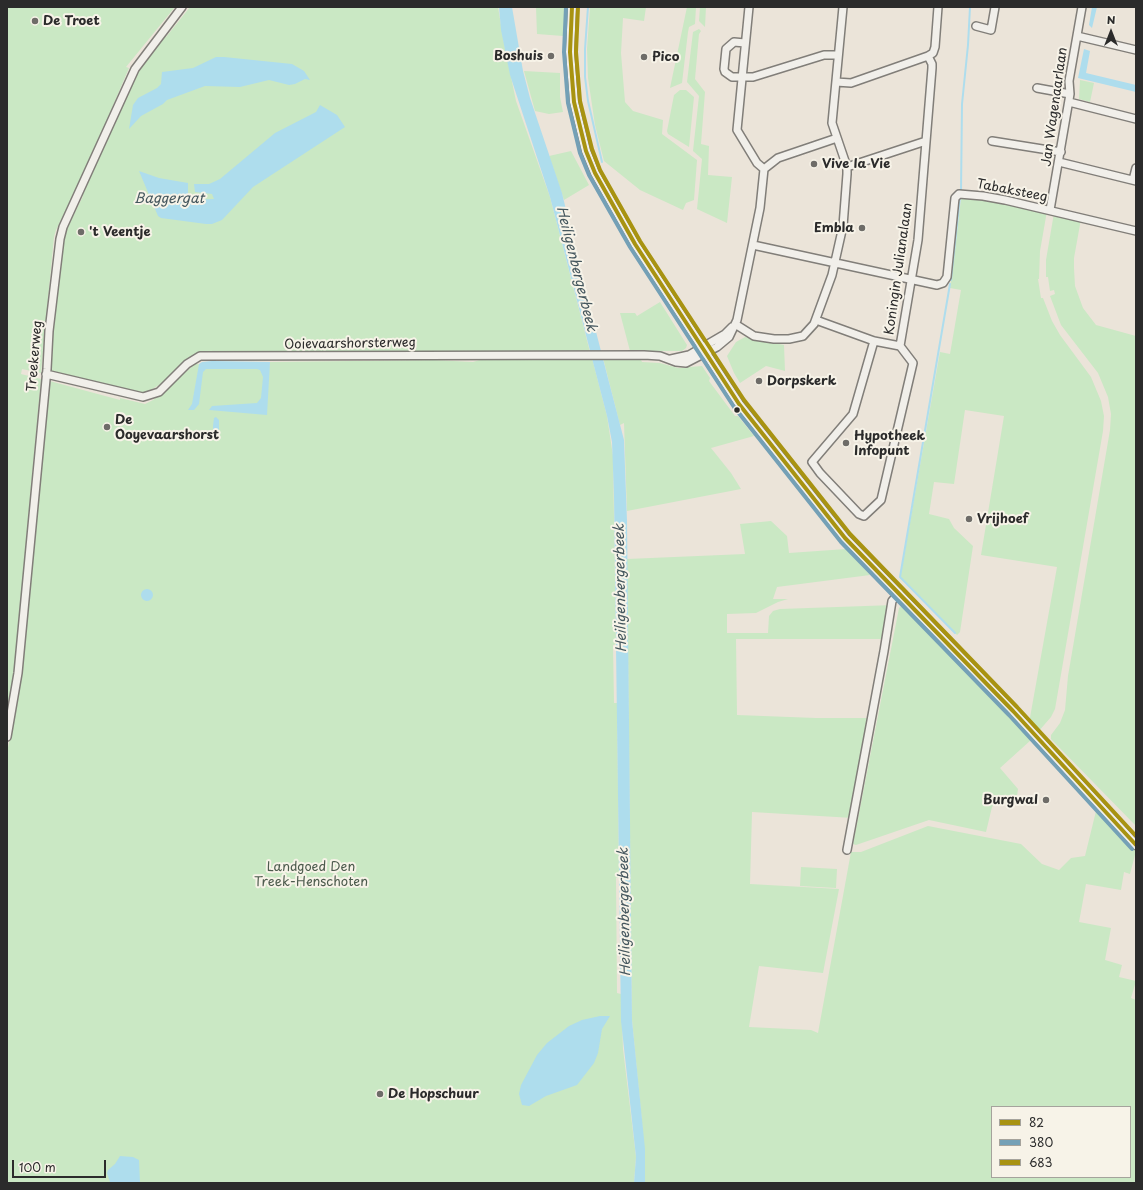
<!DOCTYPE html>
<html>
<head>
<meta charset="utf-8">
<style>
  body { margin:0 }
  #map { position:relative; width:1143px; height:1190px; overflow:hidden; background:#ebe4d9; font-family:"Playpen Sans",sans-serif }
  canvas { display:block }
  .frame { position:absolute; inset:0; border:8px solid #2b2b2b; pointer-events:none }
  .legend { position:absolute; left:991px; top:1106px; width:140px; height:72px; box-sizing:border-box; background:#f7f3e8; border:1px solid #a5a39c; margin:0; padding:5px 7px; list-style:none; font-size:12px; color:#2b2b2b }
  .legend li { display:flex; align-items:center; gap:8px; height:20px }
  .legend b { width:20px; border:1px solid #a5a39c }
  .north { position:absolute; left:1091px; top:12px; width:40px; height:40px; -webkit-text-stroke:3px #f7f3e8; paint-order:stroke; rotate:0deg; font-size:11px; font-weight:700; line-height:16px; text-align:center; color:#2b2b2b }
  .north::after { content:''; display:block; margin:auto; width:14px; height:18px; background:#2b2b2b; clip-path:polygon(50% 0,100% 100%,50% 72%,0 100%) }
  .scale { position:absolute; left:12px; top:1160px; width:94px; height:18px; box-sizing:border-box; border:2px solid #2b2b2b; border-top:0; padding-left:5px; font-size:12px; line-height:14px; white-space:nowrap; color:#2b2b2b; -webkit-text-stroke:3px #f7f3e8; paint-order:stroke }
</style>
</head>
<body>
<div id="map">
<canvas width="1143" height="1190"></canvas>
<div class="frame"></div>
<ul class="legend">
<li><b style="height:5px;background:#a89311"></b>82</li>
<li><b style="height:5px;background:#74a0b6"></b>380</li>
<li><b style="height:5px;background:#a89311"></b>683</li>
</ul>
<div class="north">N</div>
<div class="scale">100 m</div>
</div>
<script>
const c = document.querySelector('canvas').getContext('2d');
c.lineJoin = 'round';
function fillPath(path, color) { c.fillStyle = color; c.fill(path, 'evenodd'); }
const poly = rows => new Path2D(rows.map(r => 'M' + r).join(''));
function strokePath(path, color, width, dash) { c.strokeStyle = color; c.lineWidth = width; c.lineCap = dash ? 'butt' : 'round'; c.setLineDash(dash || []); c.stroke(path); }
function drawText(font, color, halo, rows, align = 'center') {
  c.font = font + ' "Playpen Sans",sans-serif'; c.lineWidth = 4; c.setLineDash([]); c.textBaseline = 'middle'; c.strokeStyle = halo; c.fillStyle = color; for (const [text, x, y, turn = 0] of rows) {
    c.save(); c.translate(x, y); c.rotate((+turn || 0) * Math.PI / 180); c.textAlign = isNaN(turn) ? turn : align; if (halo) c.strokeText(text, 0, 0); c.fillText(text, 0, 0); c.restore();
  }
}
fillPath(poly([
  [7,7,175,7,126,67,129,68,85,172,56,230,54,237,41,373,22,369,21,374,41,379,15,663,7,718],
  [190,7,498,7,504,43,516,101,550,197,590,352,419,352,213,354,194,357,159,385,144,394,49,370,61,241,83,196,79,195,124,91,163,33,166,37],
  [536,7,567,7,563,36,537,34],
  [590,7,646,7,644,21,623,18,621,53,625,102,633,111,663,120,662,134,697,160,694,200,686,203,683,210,640,190,604,161,595,125,588,78,587,49],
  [687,7,696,7,695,24,689,27,688,32,682,83,670,88],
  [700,7,706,7,705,27,699,21],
  [699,29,701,31,699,34,695,79,705,92,701,144,709,146,708,175,732,177,727,223,697,209,702,159,693,151,699,96,687,82,693,32],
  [524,71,560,73,560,97,563,112,549,114,535,111],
  [1080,80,1094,83,1090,102,1079,99],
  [680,90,686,90,694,97,689,147,668,134,667,131,674,95],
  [571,151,589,185,564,200,549,156],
  [968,197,1047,211,1040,251,1039,279,1038,279,1041,298,1043,298,1052,321,1060,335,1091,377,1101,401,1104,416,1103,431,1055,709,1051,717,1038,732,1029,723,1057,567,981,555,1004,416,965,410,954,484,934,482,929,514,949,519,954,528,973,546,960,632,957,635,904,580,900,579,940,352,950,354,961,290,950,288,954,257,961,199],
  [1054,213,1081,219,1074,258,1074,268,1075,286,1083,308,1096,325,1136,336,1136,826,1051,739,1051,735,1060,723,1065,710,1068,676,1110,430,1111,414,1108,397,1098,373,1061,325,1050,296,1055,294,1054,290,1050,291,1048,277,1046,277,1046,260],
  [660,302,687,345,686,348,682,351,630,351,620,313,635,313,637,316],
  [745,337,784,345,785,371,766,366,740,383,734,373,727,356,736,342],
  [592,358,607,416,613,456,616,644,613,645,614,703,617,703,619,878,616,878,617,993,621,994,623,1049,636,1157,634,1183,7,1183,7,752,18,701,25,626,27,626,27,620,25,619,46,380,120,400,120,398,145,404,153,400,195,364,269,368,270,362,434,360,473,362,483,359],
  [603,358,641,360,642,362,660,363,678,368,702,366,710,378,709,381,735,416,738,416,754,436,711,448,731,473,741,489,627,511,624,423,620,425],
  [771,521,787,536,789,553,846,549,870,575,777,587,773,599,788,599,778,602,756,613,727,614,727,633,768,633,769,616,773,611,780,609,894,605,886,639,736,639,737,715,816,718,871,718,853,818,752,812,750,884,839,889,823,973,759,966,749,1027,811,1030,818,1033,851,852,861,852,928,826,1021,844,1042,864,1059,870,1071,858,1085,856,1097,807,1136,851,1130,874,1124,872,1121,890,1086,884,1079,922,1111,928,1105,960,1122,965,1119,977,1136,981,1131,998,1136,1000,1136,1183,645,1183,642,1123,632,1020,627,559,745,554,740,524],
  [992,1107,1130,1107,1130,1177,992,1177],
  [901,606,957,663,967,670,1031,740,1000,768,1018,789,1016,803,998,800,992,807,986,832,929,820,856,845,853,844,899,608],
  [801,867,837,869,836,888,800,886]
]), '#cae8c4');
fillPath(poly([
  [499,7,512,7,523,71,530,98,562,193,587,297,624,440,627,521,632,1020,645,1149,645,1183,634,1183,636,1157,621,1021,614,496,612,442,607,416,550,197,510,75,501,30],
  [1092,7,1097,7,1092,28,1089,25],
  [1084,49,1090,51,1086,73,1136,85,1136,92,1078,78],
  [216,57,224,57,292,64,304,71,310,80,305,79,295,84,289,85,269,80,240,87,205,86,167,100,163,104,141,116,129,129,133,105,138,98,157,88,161,84,162,72,193,68],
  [320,105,337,115,345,127,253,187,222,220,212,224,206,224,161,218,158,216,139,171,159,178,188,183,188,200,214,199,212,194,195,192,194,184,209,184,220,179,275,133,316,112],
  [212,361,270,362,267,415,209,410,212,406,257,403,261,398,263,377,260,370,257,369,206,369,203,372,199,404,194,410,188,410,192,404,199,364,202,362],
  [216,417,219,420,219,435,216,440,213,440,213,426,214,418],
  '141 595a6 6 0 1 1 12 0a6 6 0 1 1-12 0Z',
  [600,1016,610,1016,602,1029,598,1053,594,1063,577,1085,546,1096,529,1106,522,1105,519,1094,521,1085,537,1055,547,1043,569,1026,582,1020],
  [120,1156,133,1157,139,1160,140,1183,110,1182,107,1173,108,1170,115,1164]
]), '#aedded');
strokePath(poly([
  [588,7,585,49,585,77,588,101,602,162],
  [961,191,962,104,968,45,970,7],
  [951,280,960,197],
  [950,284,900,577,955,633]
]), '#aedded', 2);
const minor = poly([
  [749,7,737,130,757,163,764,169],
  [976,26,991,30,995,7],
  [1077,36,1136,50],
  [745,43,734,42,726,49,724,69,725,72,732,77,753,77,824,55,838,55],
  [836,82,851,83,928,56],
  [1037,88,1070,94],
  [1069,102,1136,119],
  [992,141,1061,152],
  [1059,162,1136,181],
  [847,167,926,141],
  [764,169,778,158,837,138],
  [1133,180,1136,168],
  [1050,210,1070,94,1069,81,1082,7],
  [753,245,937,285,943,283,947,277,955,198,959,194,983,196,1005,200,1136,231],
  [816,320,874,341,900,346],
  [735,324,754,336,774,339,789,339,803,336,814,324,832,275,843,226,847,174,847,167,832,123,843,7],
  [874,341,853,414,812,462,820,473,859,514,864,516,881,500,913,363,900,346,918,240,932,68,932,64,928,56,933,53,935,47,938,7],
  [671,359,689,355,725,334,732,327],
  [46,374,143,397,159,392,187,364,200,356,644,355,660,356,676,362,686,363,717,347,729,337,737,320,760,208,764,169],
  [7,737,18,673,47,369,49,331,60,239,63,227,135,69,182,7],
  [847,850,884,651,892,601,899,593]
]);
const major = poly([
  [572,7,570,52,574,102,586,151,595,173,635,244,739,404,845,538,1013,711,1136,845]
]);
strokePath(minor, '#817e79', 10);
strokePath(major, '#817e79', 11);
strokePath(minor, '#f1efea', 7);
strokePath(major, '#f1efea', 8);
strokePath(poly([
  [572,7,570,52,574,102,586,151,595,173,635,244,739,404,845,538,1013,711,1136,845]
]), '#a89311', 4);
strokePath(poly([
  [566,7,564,52,568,103,580,153,589,175,630,247,734,407,841,542,1009,715,1132,849]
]), '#74a0b6', 4);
strokePath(poly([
  [578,7,576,52,580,101,592,149,600,170,640,241,744,400,850,534,1017,707,1136,836]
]), '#a89311', 4);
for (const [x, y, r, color] of [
  [35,21,4,"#6e6c68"],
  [551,56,4,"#6e6c68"],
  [644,57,4,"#6e6c68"],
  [814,164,4,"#6e6c68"],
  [862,228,4,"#6e6c68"],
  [81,232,4,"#6e6c68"],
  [759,381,4,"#6e6c68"],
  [737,410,3.5,"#2b2b2b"],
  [107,427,4,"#6e6c68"],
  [846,443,4,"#6e6c68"],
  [969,519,4,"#6e6c68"],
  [1046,800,4,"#6e6c68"],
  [380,1094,4,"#6e6c68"]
]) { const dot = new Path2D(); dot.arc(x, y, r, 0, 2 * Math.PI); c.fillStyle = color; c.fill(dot); strokePath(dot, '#f7f3e8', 1.5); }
drawText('bold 13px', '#2b2b2b', '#f7f3e8', [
  ["De Troet",43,21],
  ["Boshuis",543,56,"right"],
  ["Pico",652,57],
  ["Vive la Vie",822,164],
  ["Embla",854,228,"right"],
  ["'t Veentje",89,232],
  ["Dorpskerk",767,381],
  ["De",115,420],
  ["Ooyevaarshorst",115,435],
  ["Hypotheek",854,436],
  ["Infopunt",854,451],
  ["Vrijhoef",977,519],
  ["Burgwal",1038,800,"right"],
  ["De Hopschuur",388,1094]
], 'left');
drawText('13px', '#2b2b2b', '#f7f3e8', [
  ["Jan Wagenaarlaan",1055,107,-82],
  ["Tabaksteeg",1012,191,11],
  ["Koningin Julianalaan",899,269,-82],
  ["Ooievaarshorsterweg",350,344,-1],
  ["Treekerweg",35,356,-85]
]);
drawText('13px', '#4c5b4d', '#f7f3e8', [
  ["Landgoed Den",311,867],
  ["Treek-Henschoten",311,882]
]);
drawText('italic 14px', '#45575e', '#f7f3e8', [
  ["Baggergat",169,199],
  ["Heiligenbergerbeek",576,269,76],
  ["Heiligenbergerbeek",621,588,-91],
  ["Heiligenbergerbeek",625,912,-91]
]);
</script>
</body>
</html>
